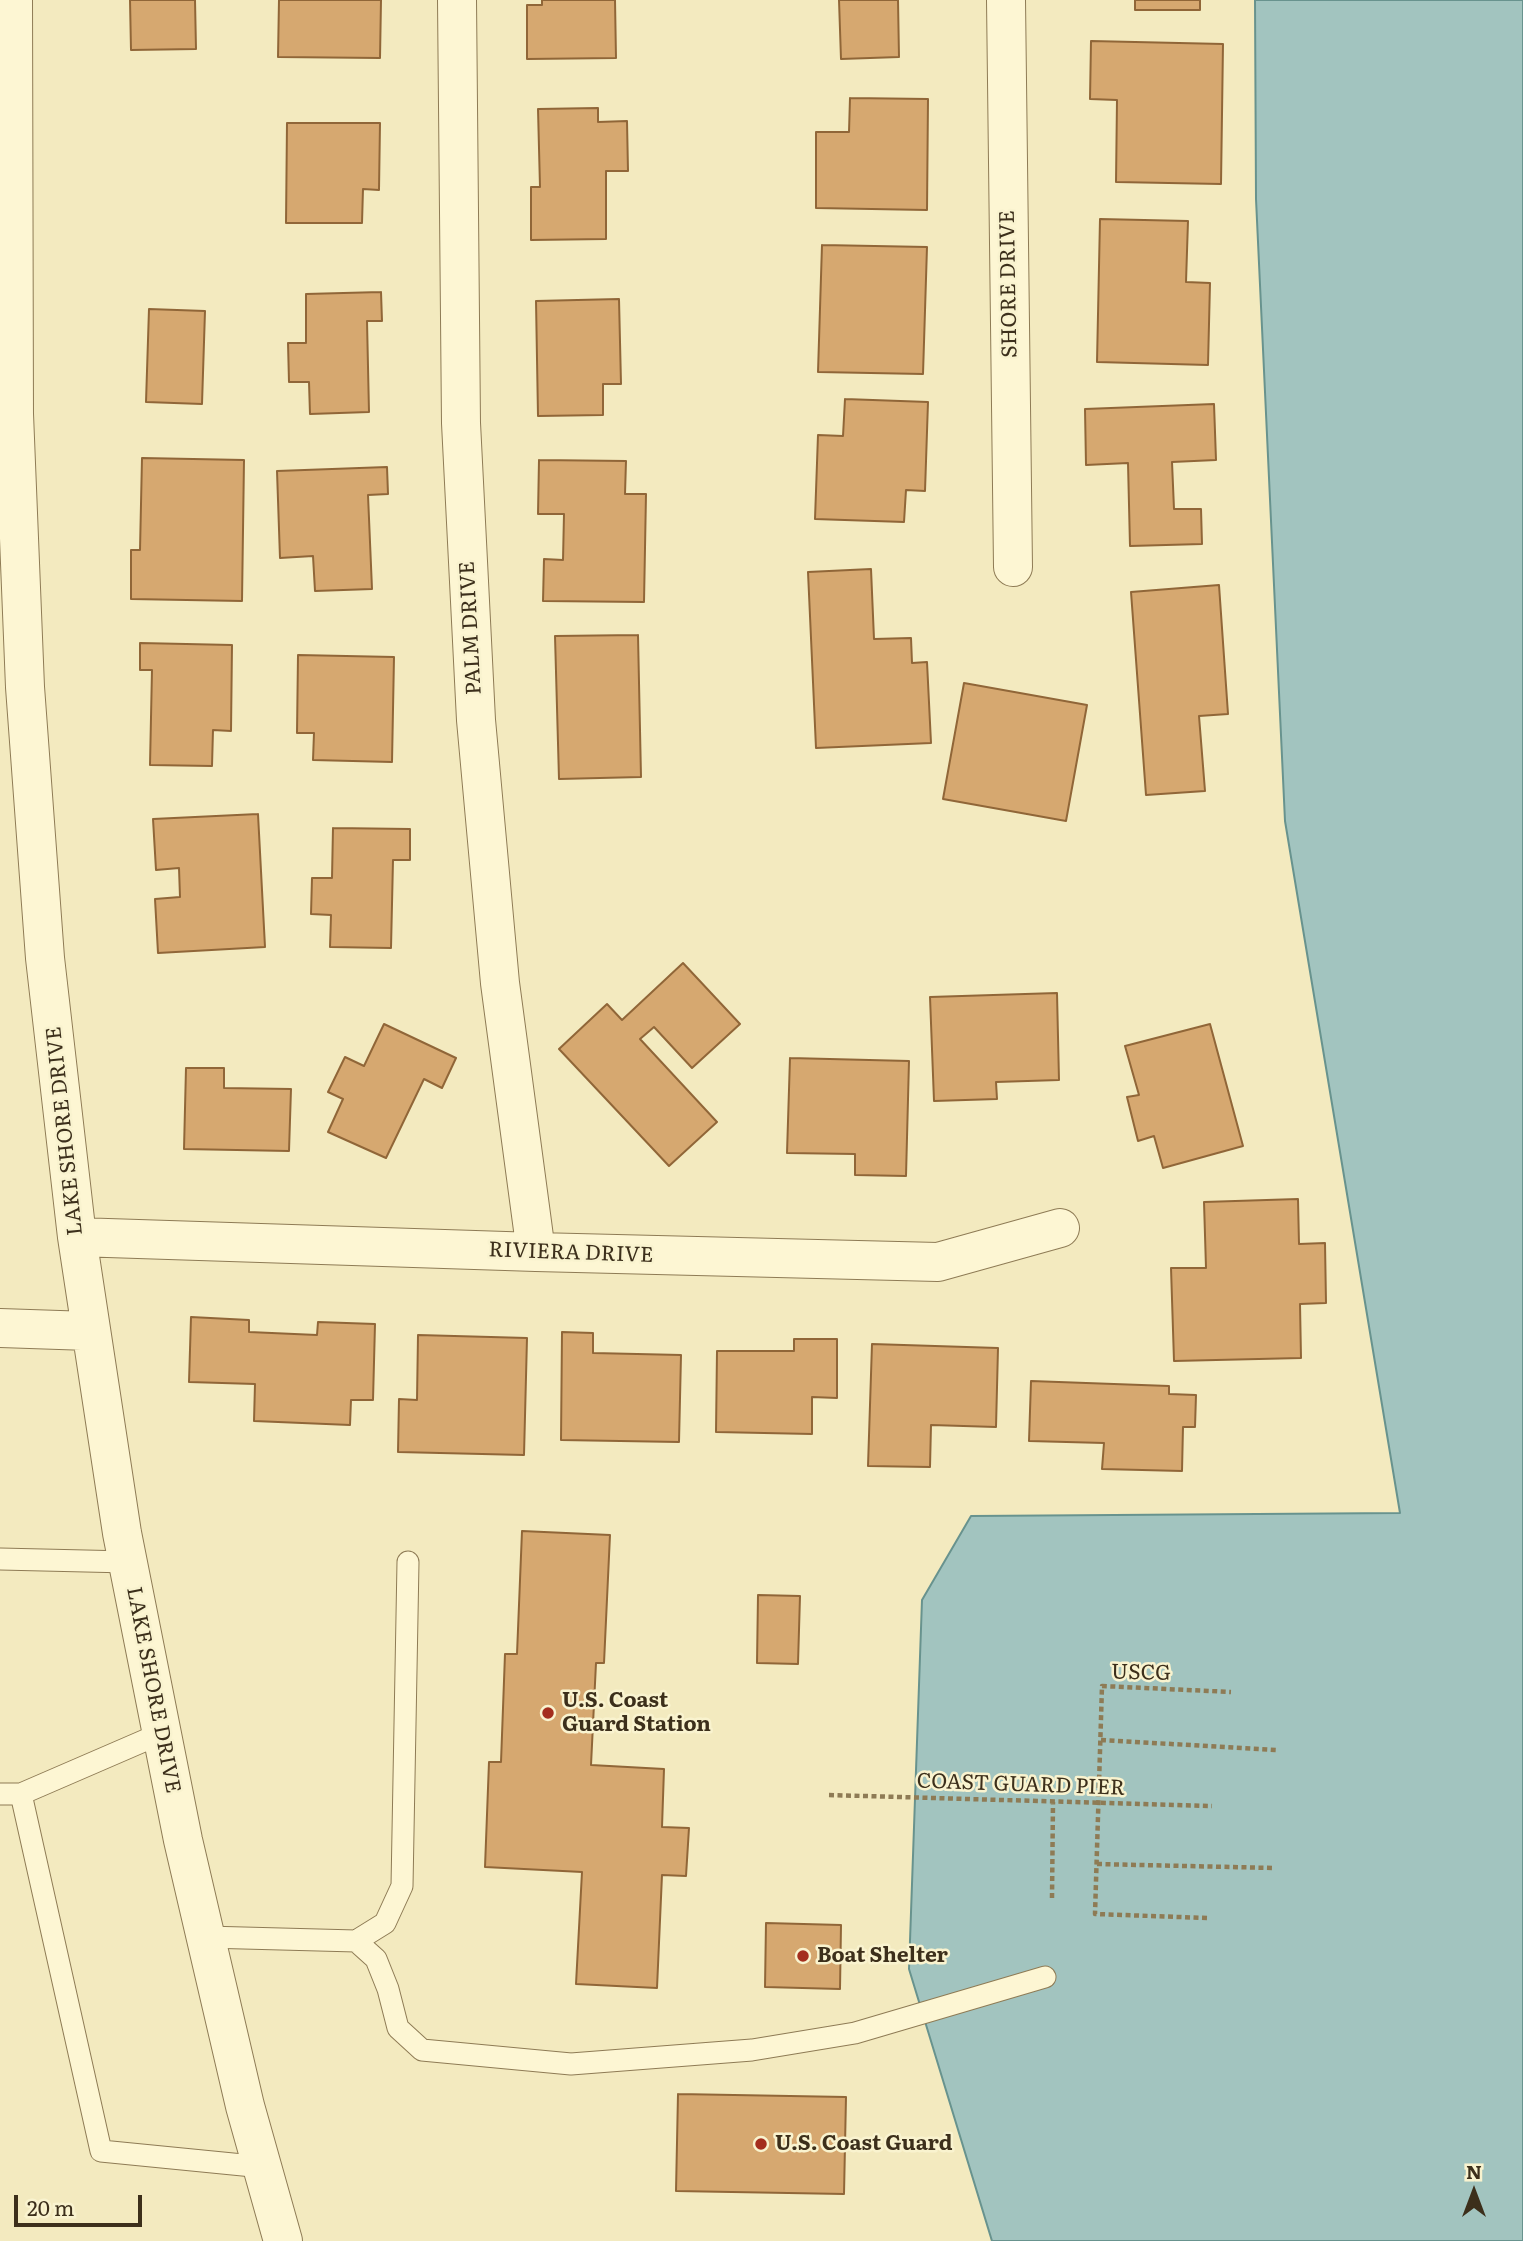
<!DOCTYPE html>
<html>
<head>
<meta charset="utf-8">
<style>
  body { margin:0 }
  #map { position:relative; width:1523px; height:2241px; overflow:hidden; background:#f3eabf; font-family:Literata,serif }
  canvas { display:block }
  .north { position:absolute; left:1439px; top:2157px; width:70px; height:70px; -webkit-text-stroke:5px #f9f3cf; paint-order:stroke; rotate:0deg; font-size:19px; font-weight:700; line-height:28px; text-align:center; color:#3c2f1b }
  .north::after { content:''; display:block; margin:auto; width:24px; height:32px; background:#3c2f1b; clip-path:polygon(50% 0,100% 100%,50% 72%,0 100%) }
  .scale { position:absolute; left:14px; top:2195px; width:128px; height:32px; box-sizing:border-box; border:4px solid #3c2f1b; border-top:0; padding-left:9px; font-size:21px; line-height:24px; white-space:nowrap; color:#3c2f1b; -webkit-text-stroke:5px #f9f3cf; paint-order:stroke }
</style>
</head>
<body>
<div id="map">
<canvas width="1523" height="2241"></canvas>
<div class="north">N</div>
<div class="scale">20 m</div>
</div>
<script>
const c = document.querySelector('canvas').getContext('2d');
c.lineJoin = 'round';
function fillPath(path, color) { c.fillStyle = color; c.fill(path, 'evenodd'); }
const poly = rows => new Path2D(rows.map(r => 'M' + r).join(''));
function strokePath(path, color, width, dash) { c.strokeStyle = color; c.lineWidth = width; c.lineCap = dash ? 'butt' : 'round'; c.setLineDash(dash || []); c.stroke(path); }
function drawText(font, color, halo, rows, align = 'center') {
  c.font = font + ' Literata,serif'; c.lineWidth = 5; c.setLineDash([]); c.textBaseline = 'middle'; c.strokeStyle = halo; c.fillStyle = color; for (const [text, x, y, turn = 0] of rows) {
    c.save(); c.translate(x, y); c.rotate((+turn || 0) * Math.PI / 180); c.textAlign = isNaN(turn) ? turn : align; if (halo) c.strokeText(text, 0, 0); c.fillText(text, 0, 0); c.restore();
  }
}
const water = poly([
  [1255,0,1523,0,1523,2241,992,2241,909,1969,922,1600,971,1516,1400,1513,1285,821,1256,199,1255,0]
]);
fillPath(water, '#a2c4bf');
strokePath(water, '#68938e', 2);
const building = poly([
  [130,0,195,0,196,49,131,50,130,0],
  [279,0,381,0,380,58,278,57,279,0],
  [542,0,615,0,616,58,527,59,527,5,542,5,542,0],
  [839,0,898,0,899,57,841,59,839,0],
  [1135,0,1200,0,1200,10,1135,10,1135,0],
  [1091,41,1223,44,1221,184,1116,182,1117,100,1090,99,1091,41],
  [850,98,928,99,927,210,816,208,816,132,849,132,850,98],
  [598,108,598,122,627,121,628,171,606,171,606,239,531,240,531,187,540,187,538,109,598,108],
  [287,123,380,123,379,190,363,189,362,223,286,223,287,123],
  [1100,219,1188,221,1186,282,1210,283,1208,365,1097,362,1100,219],
  [822,245,927,247,923,374,818,372,822,245],
  [381,292,382,321,367,321,369,412,310,414,309,382,289,382,288,343,306,343,306,294,381,292],
  [619,299,621,384,603,384,603,415,538,416,536,301,619,299],
  [149,309,205,311,202,404,146,402,149,309],
  [845,399,928,402,925,491,906,490,904,522,815,519,818,435,843,436,845,399],
  [1214,404,1216,460,1172,462,1174,509,1201,509,1202,544,1130,546,1128,463,1086,465,1085,409,1214,404],
  [142,458,244,460,242,601,131,599,131,550,140,550,142,458],
  [539,460,626,461,625,494,646,494,644,602,543,601,544,559,563,560,564,514,538,514,539,460],
  [387,467,388,494,368,495,372,589,315,591,313,556,280,558,277,471,387,467],
  [871,569,874,639,911,638,912,663,927,662,931,743,816,748,808,572,871,569],
  [1219,585,1228,714,1199,716,1205,791,1146,795,1131,592,1219,585],
  [638,635,641,777,559,779,555,636,638,635],
  [140,643,232,645,231,731,213,730,212,766,150,765,152,670,140,670,140,643],
  [298,655,394,657,392,762,313,760,314,733,297,733,298,655],
  [964,683,1087,705,1066,821,943,799,964,683],
  [258,814,265,947,158,953,155,899,180,897,179,868,156,870,153,819,258,814],
  [333,828,410,829,410,860,393,860,391,948,330,947,331,915,311,914,312,878,332,878,333,828],
  [683,963,740,1024,692,1068,654,1027,640,1039,717,1122,669,1166,559,1049,607,1004,622,1020,683,963],
  [1057,993,1059,1080,996,1082,997,1099,934,1101,930,997,1057,993],
  [384,1024,456,1058,442,1088,424,1079,386,1158,328,1132,343,1099,328,1092,345,1057,364,1066,384,1024],
  [1210,1024,1243,1146,1163,1168,1154,1136,1138,1141,1127,1097,1139,1095,1125,1046,1210,1024],
  [790,1058,909,1061,906,1176,855,1175,855,1154,787,1153,790,1058],
  [186,1068,224,1068,224,1088,291,1089,289,1151,184,1149,186,1068],
  [1298,1199,1299,1244,1325,1243,1326,1303,1300,1304,1301,1358,1174,1361,1171,1268,1206,1268,1204,1202,1298,1199],
  [191,1317,249,1320,249,1332,317,1335,318,1322,375,1324,373,1400,351,1400,350,1425,254,1421,255,1384,189,1382,191,1317],
  [562,1332,593,1333,593,1353,681,1355,679,1442,561,1440,562,1332],
  [418,1335,527,1338,524,1455,398,1452,399,1399,417,1400,418,1335],
  [794,1339,837,1339,837,1398,812,1397,812,1434,716,1432,717,1351,794,1351,794,1339],
  [872,1344,998,1348,996,1427,931,1425,930,1467,868,1466,872,1344],
  [1031,1381,1169,1386,1169,1394,1196,1395,1195,1427,1183,1427,1182,1471,1102,1469,1104,1443,1029,1441,1031,1381],
  [522,1531,610,1535,604,1663,596,1663,591,1765,664,1769,662,1827,689,1828,686,1876,662,1875,657,1988,576,1984,582,1872,485,1867,489,1762,501,1762,505,1654,517,1654,522,1531],
  [758,1595,800,1596,798,1664,757,1663,758,1595],
  [766,1923,841,1925,840,1989,765,1987,766,1923],
  [678,2094,846,2097,844,2194,676,2191,678,2094]
]);
fillPath(building, '#d6a870');
strokePath(building, '#906638', 2);
const lane = poly([
  [0,1559,128,1562],
  [0,1794,21,1794,162,1733],
  [21,1794,101,2151,263,2167],
  [206,1937,356,1941,376,1959,388,1989,398,2028,422,2050,571,2064,752,2050,855,2033,1045,1977],
  [356,1941,385,1923,402,1886,408,1562]
]);
const street = poly([
  [13,0,14,414,25,687,45,958,77,1237,122,1533,183,1840,245,2106,283,2241],
  [457,0,461,423,476,720,500,983,536,1252],
  [1006,0,1013,567],
  [77,1237,536,1252,938,1262,1060,1228],
  [0,1328,89,1331]
]);
strokePath(lane, '#8e7b55', 23);
strokePath(street, '#8e7b55', 40);
strokePath(poly([
  [1101,1740,1277,1750],
  [829,1795,1212,1806],
  [1097,1864,1275,1868],
  [1052,1898,1053,1802],
  [1207,1918,1095,1914,1102,1686,1231,1692]
]), '#8e7b55', 4.5, [5, 3.5]);
strokePath(lane, '#fdf6d3', 21);
strokePath(street, '#fdf6d3', 38);
for (const [x, y, r, color] of [
  [548,1713,7,"#a42e1e"],
  [803,1956,7,"#a42e1e"],
  [761,2144,7,"#a42e1e"]
]) { const dot = new Path2D(); dot.arc(x, y, r, 0, 2 * Math.PI); c.fillStyle = color; c.fill(dot); strokePath(dot, '#f9f3cf', 2.5); }
drawText('21px', '#3c2f1b', '#f9f3cf', [
  ["SHORE DRIVE",1009,284,-91],
  ["PALM DRIVE",471,628,-93],
  ["LAKE SHORE DRIVE",65,1131,-96],
  ["RIVIERA DRIVE",571,1253,2],
  ["USCG",1141,1673,1],
  ["LAKE SHORE DRIVE",153,1690,79],
  ["COAST GUARD PIER",1021,1785,2]
]);
drawText('bold 21px', '#3c2f1b', '#f9f3cf', [
  ["U.S. Coast",562,1701],
  ["Guard Station",562,1725],
  ["Boat Shelter",817,1956],
  ["U.S. Coast Guard",775,2144]
], 'left');
</script>
</body>
</html>
